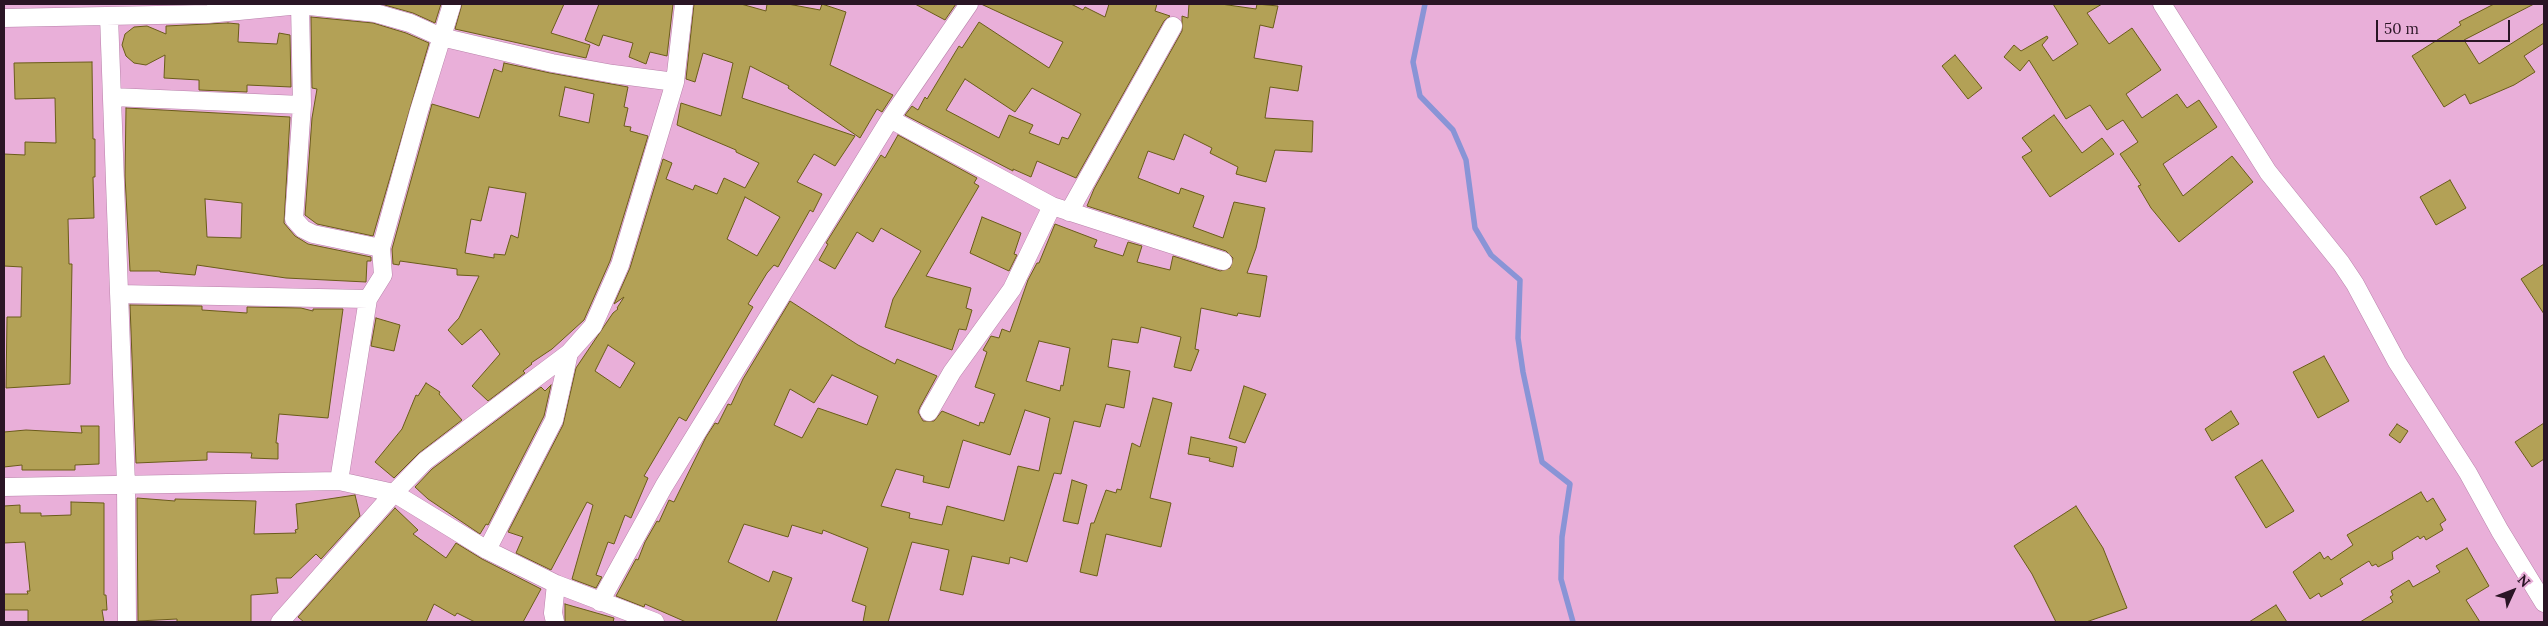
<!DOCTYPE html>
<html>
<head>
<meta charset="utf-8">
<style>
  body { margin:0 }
  #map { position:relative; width:2548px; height:626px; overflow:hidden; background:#e9afd9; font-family:Lora,serif }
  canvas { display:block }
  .frame { position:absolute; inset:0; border:5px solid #2a1525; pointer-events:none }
  .north { position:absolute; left:2488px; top:566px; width:50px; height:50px; -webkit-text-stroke:4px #e9afd9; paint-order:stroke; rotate:47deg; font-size:14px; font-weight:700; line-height:20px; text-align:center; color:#2a1525 }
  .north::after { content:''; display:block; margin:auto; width:18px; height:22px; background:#2a1525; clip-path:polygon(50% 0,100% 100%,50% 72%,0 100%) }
  .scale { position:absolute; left:2376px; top:20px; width:134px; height:22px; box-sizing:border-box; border:2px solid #2a1525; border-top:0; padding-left:6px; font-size:15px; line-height:18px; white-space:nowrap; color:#2a1525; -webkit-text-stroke:4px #e9afd9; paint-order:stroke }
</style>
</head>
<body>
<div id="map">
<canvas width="2548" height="626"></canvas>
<div class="frame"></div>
<div class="north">N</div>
<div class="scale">50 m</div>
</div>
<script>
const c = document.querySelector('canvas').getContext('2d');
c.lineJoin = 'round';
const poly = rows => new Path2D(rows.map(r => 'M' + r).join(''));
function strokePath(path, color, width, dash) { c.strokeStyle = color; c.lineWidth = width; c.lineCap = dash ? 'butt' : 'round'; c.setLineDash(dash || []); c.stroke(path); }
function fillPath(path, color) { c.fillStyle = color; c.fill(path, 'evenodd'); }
strokePath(poly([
  [1425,4,1413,62,1420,96,1453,130,1466,160,1475,228,1491,255,1520,280,1518,338,1523,372,1542,462,1570,484,1562,537,1561,579,1573,622]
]), '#8994d6', 5.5);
const building = poly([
  [381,4,441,4,435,23,413,13,381,4],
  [462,4,564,4,551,33,590,45,586,58,455,29,462,4],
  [599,4,673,4,667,56,650,52,646,64,629,57,633,43,603,35,599,46,585,40,599,4],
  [694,4,741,4,766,11,767,4,788,4,820,10,822,4,846,12,830,65,893,95,882,112,877,109,860,138,788,88,789,86,750,66,742,98,855,136,835,166,814,154,797,182,822,194,813,212,810,210,778,267,774,265,767,273,748,304,753,307,686,421,679,417,644,476,648,478,631,518,625,515,614,544,608,542,596,575,602,577,596,588,572,579,593,505,587,502,551,570,516,553,523,537,508,532,563,425,576,368,613,313,618,309,617,308,624,297,614,304,630,268,663,159,672,163,666,179,693,190,695,185,717,194,724,178,745,188,759,163,736,152,736,150,677,125,681,103,721,116,733,63,703,53,695,82,686,79,694,4],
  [745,197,780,217,757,256,727,239,745,197],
  [608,345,635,363,620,388,595,371,608,345],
  [915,4,956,4,945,20,915,4],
  [981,4,1071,4,1083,10,1085,7,1105,17,1109,4,1157,4,1155,11,1170,16,1164,21,1076,178,1037,161,1031,177,1013,169,1013,171,905,115,912,106,918,110,925,97,927,99,959,46,962,48,979,22,1049,68,1063,42,981,4],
  [965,79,1015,112,1032,88,1081,114,1068,139,1062,137,1059,145,1029,133,1033,125,1009,115,999,138,946,110,965,79],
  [1189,4,1221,4,1256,9,1257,4,1278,6,1273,28,1260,25,1254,58,1302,66,1298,91,1270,87,1265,118,1313,121,1312,152,1275,150,1266,182,1236,174,1238,167,1210,153,1212,148,1184,134,1174,160,1148,151,1138,178,1179,194,1181,188,1204,196,1193,227,1223,238,1234,202,1265,208,1256,248,1247,273,1267,276,1260,317,1238,313,1237,316,1201,308,1195,349,1199,350,1191,371,1174,367,1181,337,1141,327,1138,343,1112,339,1108,367,1130,371,1124,408,1106,404,1100,427,1074,421,1061,474,1054,473,1027,562,1010,557,1009,564,972,556,963,595,940,590,949,550,912,542,888,622,863,622,866,606,852,601,868,548,823,530,822,534,792,525,788,537,744,524,728,562,769,582,773,571,792,578,776,622,686,622,645,604,644,607,616,596,636,559,638,560,645,542,657,521,659,522,669,500,674,502,706,437,715,423,718,424,728,404,731,405,743,379,790,301,858,345,895,364,897,359,937,376,920,407,918,412,923,421,934,421,942,411,979,426,980,422,984,423,995,394,975,387,987,352,983,350,991,336,999,338,1002,329,1010,332,1028,280,1037,263,1039,263,1055,224,1097,240,1094,247,1123,256,1128,242,1142,246,1137,262,1170,270,1173,256,1220,271,1230,268,1233,258,1226,251,1087,206,1094,189,1182,31,1182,16,1188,18,1189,4],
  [1039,341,1070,348,1063,386,1061,385,1060,391,1026,381,1039,341],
  [832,375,878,396,867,425,818,408,802,438,774,425,790,389,814,403,832,375],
  [1025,410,1050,418,1039,471,1018,466,1004,521,947,506,942,525,909,518,910,513,881,506,896,469,924,476,923,482,949,488,963,440,1010,455,1025,410],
  [2053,4,2102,4,2087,13,2109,44,2132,28,2161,70,2126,94,2142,118,2177,94,2187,108,2199,100,2217,127,2163,164,2183,196,2232,156,2253,182,2179,242,2151,208,2138,186,2141,185,2120,154,2138,142,2123,120,2107,130,2090,105,2066,119,2029,60,2020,71,2004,57,2014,45,2021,51,2047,36,2048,38,2042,45,2053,61,2078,44,2053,4],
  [2494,4,2534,4,2464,40,2479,64,2544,23,2544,43,2524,56,2535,72,2514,85,2470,104,2465,94,2444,107,2412,56,2461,25,2459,22,2494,4],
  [311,17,373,23,406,33,429,43,373,236,317,224,305,215,312,118,317,89,312,88,311,17],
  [228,23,239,24,238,42,277,44,279,33,290,35,291,87,247,85,247,92,199,90,199,80,164,78,165,55,146,65,134,63,126,56,122,45,125,34,134,27,147,26,166,34,166,26,228,23],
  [1955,55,1982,88,1968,99,1942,66,1955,55],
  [92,62,93,139,95,139,95,177,93,177,94,218,68,219,69,264,72,264,70,384,6,388,7,317,21,317,22,267,4,266,4,154,25,155,25,142,56,143,55,98,15,99,14,63,92,62],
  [504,63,550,73,628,87,624,107,628,108,624,126,631,127,630,131,648,136,610,261,584,320,552,349,531,363,532,364,523,371,525,373,488,401,472,386,500,354,481,329,462,345,448,330,459,318,479,276,457,275,457,269,400,261,399,265,393,264,392,249,432,104,479,118,494,69,502,72,504,63],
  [565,87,594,94,589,123,559,116,565,87],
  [489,187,526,193,518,238,511,235,505,255,494,254,494,258,465,253,471,219,481,221,489,187],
  [126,108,290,117,284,223,295,236,308,244,371,257,371,261,367,261,366,282,286,278,197,265,195,275,160,272,160,271,130,271,125,176,126,108],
  [205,199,242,203,241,238,207,237,205,199],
  [2054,115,2082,153,2102,138,2114,154,2050,197,2022,157,2032,151,2022,138,2054,115],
  [898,135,977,178,974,183,979,186,926,276,971,288,966,308,972,310,966,330,959,329,952,350,885,327,893,299,921,251,881,228,873,242,857,232,835,269,819,260,828,244,826,243,881,155,885,158,898,135],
  [2450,180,2466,208,2436,225,2420,197,2450,180],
  [982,217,1021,233,1014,254,1017,255,1009,271,970,253,982,217],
  [2544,264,2544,314,2521,279,2544,264],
  [130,305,202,306,202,310,247,313,247,307,301,308,313,311,313,309,343,309,328,418,279,414,276,443,278,443,278,459,251,458,252,453,207,452,207,460,136,463,130,305],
  [376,318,400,325,394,351,371,346,376,318],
  [2324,356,2349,401,2318,418,2293,372,2324,356],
  [426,383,440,392,439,394,462,420,419,453,394,478,375,462,402,429,416,395,418,396,426,383],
  [551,385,544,416,488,525,486,524,480,534,428,499,415,487,432,469,541,387,545,391,551,385],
  [1244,386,1266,394,1245,443,1229,438,1244,386],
  [1153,398,1172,403,1150,498,1171,503,1161,547,1106,534,1097,576,1080,572,1091,523,1094,523,1106,490,1116,493,1117,489,1121,490,1132,443,1140,447,1153,398],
  [2231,411,2239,424,2212,441,2205,429,2231,411],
  [2544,423,2544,459,2532,467,2515,442,2544,423],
  [2397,424,2408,431,2400,443,2389,435,2397,424],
  [81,426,99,426,99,464,75,465,75,470,22,470,22,465,4,467,4,432,26,430,82,433,81,426],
  [1191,437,1237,447,1233,467,1209,461,1210,458,1188,454,1191,437],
  [2262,460,2294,511,2266,528,2235,477,2262,460],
  [1072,480,1087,485,1078,524,1063,521,1072,480],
  [2421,492,2427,502,2433,498,2446,520,2440,524,2443,530,2426,540,2424,536,2420,539,2418,536,2392,552,2393,559,2378,567,2376,564,2372,566,2369,561,2340,579,2343,584,2321,597,2319,593,2310,599,2293,572,2320,552,2324,559,2328,556,2331,560,2353,545,2347,535,2421,492],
  [355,495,360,516,321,559,316,554,291,578,276,578,278,593,251,595,251,622,177,622,177,619,138,621,137,498,175,501,175,499,256,501,254,534,296,533,295,530,298,529,296,504,355,495],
  [71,502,104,503,104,595,106,595,107,610,102,610,104,622,28,622,28,610,4,610,4,594,28,594,27,591,30,591,25,542,4,543,4,506,20,505,20,513,41,513,41,516,71,515,71,502],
  [2076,506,2103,548,2127,608,2086,622,2056,622,2032,574,2014,546,2076,506],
  [395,508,418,530,413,534,446,558,456,543,482,559,541,589,523,622,475,622,457,613,455,616,434,604,426,622,304,622,298,617,395,508],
  [2467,548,2489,586,2466,600,2480,622,2360,622,2393,602,2390,597,2393,595,2391,591,2409,580,2413,587,2440,572,2436,566,2467,548],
  [565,604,614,618,613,622,565,622,565,604],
  [2276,605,2287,622,2249,622,2276,605]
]);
fillPath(building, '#b3a156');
strokePath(building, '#6a5c19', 1);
const street = poly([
  [300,4,302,105,294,219,303,229,313,234,381,248],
  [2162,4,2268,172,2341,263,2355,284,2397,362,2468,473,2500,531,2544,603],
  [109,16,126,485,127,622],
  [4,18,208,14,300,5,375,13,410,23,441,37,552,63,613,74,675,82],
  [112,97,302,105],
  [890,119,1052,206,1223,261],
  [1069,212,1173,26],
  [119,294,368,299],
  [929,412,952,372,1012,289,1052,206],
  [339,481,368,299,383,275,381,248,419,111,452,4],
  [4,487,339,481,394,493,487,550,556,584,655,622],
  [487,550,554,420,569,353],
  [600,602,664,486,890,119,969,4],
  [280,622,394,493,425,461,569,353,593,326,620,265,675,82,684,4],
  [555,622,553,613,556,584]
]);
strokePath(street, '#b882aa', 19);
strokePath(street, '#fff', 18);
</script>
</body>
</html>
